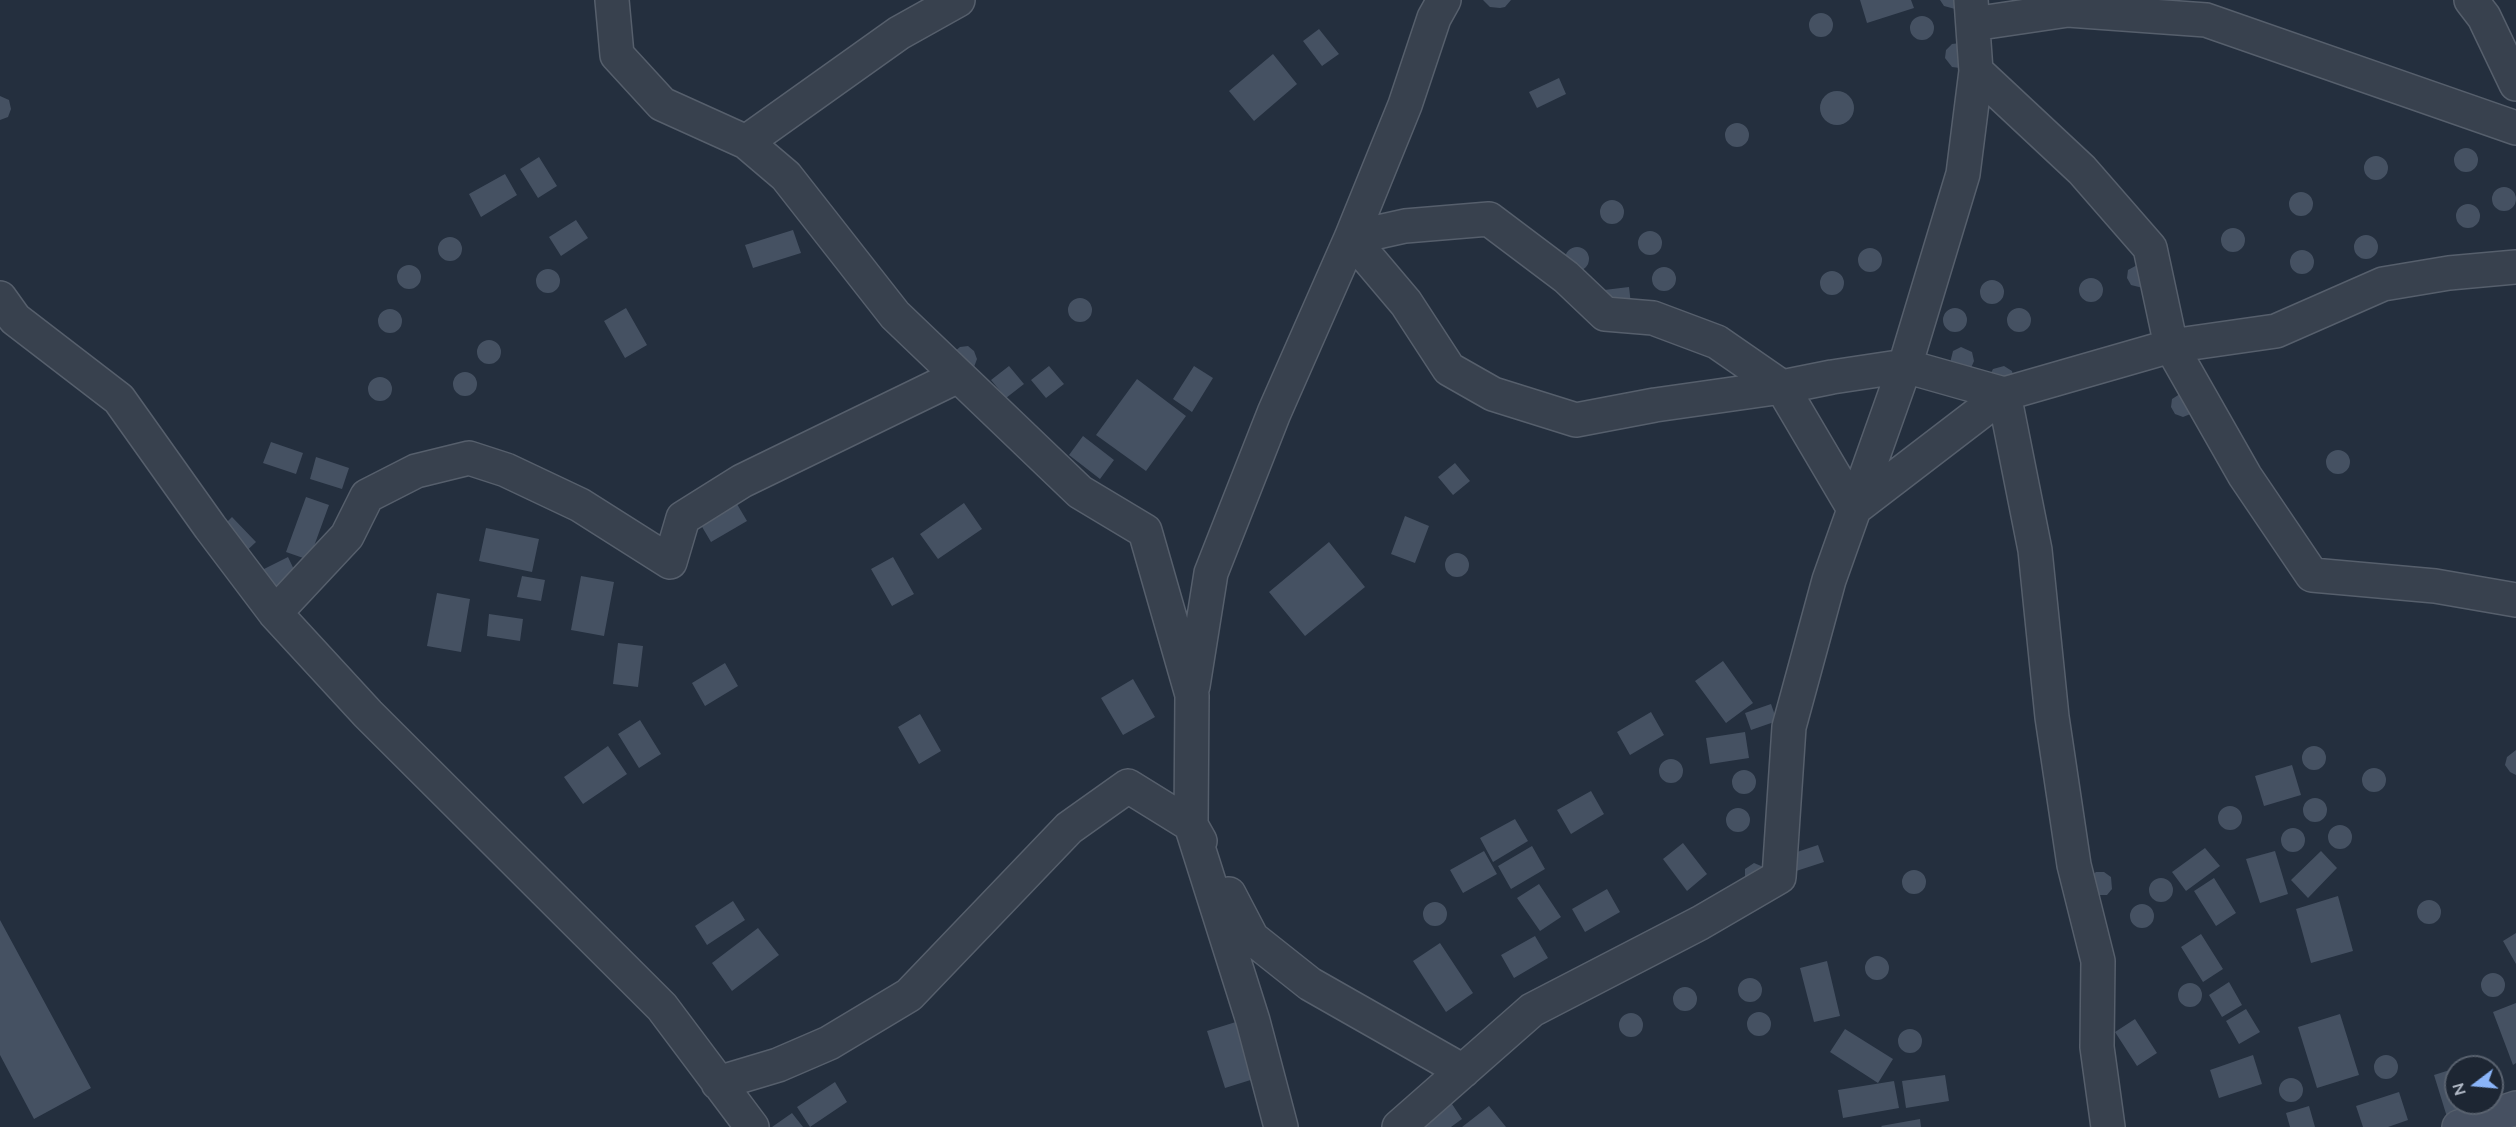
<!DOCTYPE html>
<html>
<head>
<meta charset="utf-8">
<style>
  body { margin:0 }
  #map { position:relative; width:2516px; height:1127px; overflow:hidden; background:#242f3e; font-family:Mulish,sans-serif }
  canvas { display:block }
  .north { position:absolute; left:2444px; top:1055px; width:60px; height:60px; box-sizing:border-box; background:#1d2633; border:2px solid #59626f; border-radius:50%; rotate:254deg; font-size:16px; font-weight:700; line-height:24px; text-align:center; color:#b4bcc9 }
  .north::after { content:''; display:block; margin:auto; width:21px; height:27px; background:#8ab4f8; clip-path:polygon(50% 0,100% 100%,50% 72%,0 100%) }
</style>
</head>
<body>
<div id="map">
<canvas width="2516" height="1127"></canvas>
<div class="north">N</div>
</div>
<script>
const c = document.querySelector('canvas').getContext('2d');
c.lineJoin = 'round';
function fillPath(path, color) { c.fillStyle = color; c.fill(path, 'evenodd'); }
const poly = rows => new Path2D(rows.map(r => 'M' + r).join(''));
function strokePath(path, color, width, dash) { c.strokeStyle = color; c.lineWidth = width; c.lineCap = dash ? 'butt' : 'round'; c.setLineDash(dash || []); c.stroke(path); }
fillPath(poly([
  [1483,0,1511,0,1505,7,1500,8,1490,7],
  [1860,0,1911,0,1914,8,1867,23],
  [1940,0,1965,0,1955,9,1944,6],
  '1809 25a12 12 0 1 1 24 0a12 12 0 1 1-24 0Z',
  '1910 28a12 12 0 1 1 24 0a12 12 0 1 1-24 0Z',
  [1319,29,1339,54,1322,66,1303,41],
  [1960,43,1960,68,1952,67,1945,58,1946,50,1952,44],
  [1273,54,1297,84,1254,121,1229,91],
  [1559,78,1566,94,1537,108,1529,92],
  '1820 108a17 17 0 1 1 34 0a17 17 0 1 1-34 0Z',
  [0,96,9,100,11,109,8,117,0,120],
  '1725 135a12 12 0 1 1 24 0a12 12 0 1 1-24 0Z',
  '2454 160a12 12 0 1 1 24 0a12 12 0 1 1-24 0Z',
  '2364 168a12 12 0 1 1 24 0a12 12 0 1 1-24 0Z',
  [539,157,557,186,538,198,520,169],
  [505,174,517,195,481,217,469,194],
  '2492 199a12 12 0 1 1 24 0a12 12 0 1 1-24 0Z',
  '2289 204a12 12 0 1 1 24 0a12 12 0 1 1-24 0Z',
  '1600 212a12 12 0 1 1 24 0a12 12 0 1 1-24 0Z',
  '2456 216a12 12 0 1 1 24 0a12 12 0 1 1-24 0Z',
  [576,220,588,238,561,256,549,237],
  '2221 240a12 12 0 1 1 24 0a12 12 0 1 1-24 0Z',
  [793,230,801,253,753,268,745,245],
  '1638 243a12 12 0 1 1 24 0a12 12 0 1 1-24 0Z',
  '2354 247a12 12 0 1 1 24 0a12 12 0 1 1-24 0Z',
  '438 249a12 12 0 1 1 24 0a12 12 0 1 1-24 0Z',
  '1565 259a12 12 0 1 1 24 0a12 12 0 1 1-24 0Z',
  '1858 260a12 12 0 1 1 24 0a12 12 0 1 1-24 0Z',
  '2290 262a12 12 0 1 1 24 0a12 12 0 1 1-24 0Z',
  [2139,264,2143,288,2131,285,2127,278,2128,270],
  '397 277a12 12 0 1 1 24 0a12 12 0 1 1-24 0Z',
  '1652 279a12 12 0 1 1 24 0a12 12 0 1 1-24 0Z',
  '536 281a12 12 0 1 1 24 0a12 12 0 1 1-24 0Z',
  '1820 283a12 12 0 1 1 24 0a12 12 0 1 1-24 0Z',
  '2079 290a12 12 0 1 1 24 0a12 12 0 1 1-24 0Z',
  '1980 292a12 12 0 1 1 24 0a12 12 0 1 1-24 0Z',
  [1629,287,1631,304,1599,308,1596,291],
  '1068 310a12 12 0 1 1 24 0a12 12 0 1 1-24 0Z',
  '1943 320a12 12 0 1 1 24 0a12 12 0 1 1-24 0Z',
  '2007 320a12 12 0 1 1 24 0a12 12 0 1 1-24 0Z',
  [626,308,647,345,625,358,604,321],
  '378 321a12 12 0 1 1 24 0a12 12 0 1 1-24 0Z',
  '477 352a12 12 0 1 1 24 0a12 12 0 1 1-24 0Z',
  [968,346,974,351,977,359,974,367,967,370,954,352,960,347],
  [1961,347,1972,352,1974,361,1971,368,1950,363,1953,351],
  [1009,366,1024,384,1006,398,991,380],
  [1049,366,1064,384,1046,398,1031,380],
  [1194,366,1213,378,1192,412,1173,399],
  [2004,366,2012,371,2014,379,1989,377,1993,369],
  '453 384a12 12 0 1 1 24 0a12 12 0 1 1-24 0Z',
  '368 389a12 12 0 1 1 24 0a12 12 0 1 1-24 0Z',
  [1137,379,1186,416,1146,471,1096,435],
  [2183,392,2193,413,2183,417,2175,414,2171,407,2172,399],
  [1083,436,1114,460,1100,479,1069,455],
  [271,442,303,453,296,474,263,463],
  '2326 462a12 12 0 1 1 24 0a12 12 0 1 1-24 0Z',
  [316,457,349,468,342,489,310,479],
  [1455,463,1470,481,1453,495,1438,477],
  [306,497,329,505,309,560,286,552],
  [734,499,747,521,711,542,698,520],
  [964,503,982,529,938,559,920,534],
  [1405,516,1429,526,1415,563,1391,554],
  [232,517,256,542,240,557,216,533],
  [486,528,539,539,532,572,479,561],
  [1329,542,1365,587,1305,636,1269,592],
  '1445 565a12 12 0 1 1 24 0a12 12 0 1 1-24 0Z',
  [288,557,298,578,267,592,258,572],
  [893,557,914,594,892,606,871,569],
  [522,576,545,580,541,601,517,597],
  [581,576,614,582,604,636,571,630],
  [437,593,470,599,461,652,427,646],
  [489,614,523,619,520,641,487,636],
  [618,643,643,646,638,687,613,684],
  [1723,661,1753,703,1726,723,1695,681],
  [725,663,738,686,705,706,692,683],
  [1133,679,1155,717,1123,735,1101,698],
  [1771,704,1777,721,1751,730,1745,713],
  [1651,712,1664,735,1630,755,1617,732],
  [920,714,941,751,919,764,898,727],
  [640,720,661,754,639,768,618,734],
  [1745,732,1749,758,1710,764,1706,738],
  '2302 758a12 12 0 1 1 24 0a12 12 0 1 1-24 0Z',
  [608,746,627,774,583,804,564,777],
  [2516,750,2516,775,2510,772,2505,765,2507,757],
  '1659 771a12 12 0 1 1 24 0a12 12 0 1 1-24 0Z',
  [2292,765,2301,795,2264,806,2255,776],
  '2362 780a12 12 0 1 1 24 0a12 12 0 1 1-24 0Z',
  '1732 782a12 12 0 1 1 24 0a12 12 0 1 1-24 0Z',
  [1591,791,1604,814,1571,834,1557,810],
  '2303 810a12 12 0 1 1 24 0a12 12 0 1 1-24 0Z',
  '2218 818a12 12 0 1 1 24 0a12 12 0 1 1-24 0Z',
  '1726 820a12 12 0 1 1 24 0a12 12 0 1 1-24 0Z',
  [1515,819,1528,841,1493,862,1480,838],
  '2328 837a12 12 0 1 1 24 0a12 12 0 1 1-24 0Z',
  '2281 840a12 12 0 1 1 24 0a12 12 0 1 1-24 0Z',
  [1683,843,1707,874,1687,891,1663,859],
  [1818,845,1824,862,1790,873,1785,856],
  [1532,846,1545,869,1511,889,1498,866],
  [2205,848,2220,866,2186,891,2172,872],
  [1484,851,1497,874,1463,893,1450,870],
  [2275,851,2288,894,2260,903,2246,859],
  [2321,851,2337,868,2308,898,2291,880],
  [1754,863,1766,868,1745,882,1745,869],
  '1902 882a12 12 0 1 1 24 0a12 12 0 1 1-24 0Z',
  [2096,872,2104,872,2111,877,2112,889,2107,895,2096,895,2092,875],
  '2149 890a12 12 0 1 1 24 0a12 12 0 1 1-24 0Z',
  [2214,878,2236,913,2216,926,2194,891],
  [1539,884,1561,917,1540,931,1517,898],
  [1607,889,1620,912,1585,932,1572,909],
  [2338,896,2353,951,2311,963,2296,909],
  '2417 912a12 12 0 1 1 24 0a12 12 0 1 1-24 0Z',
  [733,901,745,920,707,945,695,926],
  '1423 914a12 12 0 1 1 24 0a12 12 0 1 1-24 0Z',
  '2130 916a12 12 0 1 1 24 0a12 12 0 1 1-24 0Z',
  [0,920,91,1088,34,1119,0,1055],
  [758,928,779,955,732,991,712,963],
  [2516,933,2516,964,2503,941],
  [2201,934,2223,969,2203,982,2181,947],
  [1535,936,1548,958,1514,978,1501,955],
  [1440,943,1473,993,1446,1012,1413,961],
  '1865 968a12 12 0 1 1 24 0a12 12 0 1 1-24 0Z',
  [1827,961,1840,1016,1814,1022,1800,968],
  '2481 985a12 12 0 1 1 24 0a12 12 0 1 1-24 0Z',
  '1738 990a12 12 0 1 1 24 0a12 12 0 1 1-24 0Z',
  [2229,982,2242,1005,2222,1017,2209,995],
  '2178 995a12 12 0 1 1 24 0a12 12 0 1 1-24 0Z',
  '1673 999a12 12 0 1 1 24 0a12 12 0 1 1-24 0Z',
  [2516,1003,2516,1063,2513,1065,2493,1012],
  [2246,1009,2260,1032,2239,1044,2226,1021],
  '1747 1024a12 12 0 1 1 24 0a12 12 0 1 1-24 0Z',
  '1619 1025a12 12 0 1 1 24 0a12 12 0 1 1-24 0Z',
  [2340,1014,2359,1075,2317,1088,2298,1027],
  [2135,1019,2157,1053,2137,1066,2115,1032],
  [1239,1021,1257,1078,1225,1088,1207,1031],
  '1898 1041a12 12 0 1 1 24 0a12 12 0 1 1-24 0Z',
  [1845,1029,1893,1059,1878,1083,1830,1052],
  '2374 1067a12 12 0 1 1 24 0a12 12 0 1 1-24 0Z',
  [2253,1055,2262,1084,2219,1098,2210,1070],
  [2456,1068,2456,1103,2483,1103,2447,1117,2434,1075],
  [1945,1075,1949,1101,1906,1108,1902,1081],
  '2279 1090a12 12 0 1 1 24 0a12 12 0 1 1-24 0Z',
  [1894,1081,1899,1108,1843,1118,1838,1090],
  [835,1082,847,1102,810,1127,797,1107],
  [2399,1092,2408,1120,2388,1127,2363,1127,2356,1106],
  [1450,1101,1462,1119,1451,1127,1410,1127],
  [1489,1106,1506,1127,1462,1127],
  [2309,1106,2315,1127,2290,1127,2286,1113],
  [792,1113,803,1127,772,1127],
  [1920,1119,1921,1127,1882,1127,1881,1126]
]), '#455162');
const street = poly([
  [612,0,617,55,662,104,746,142],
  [958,0,899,33,746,142,786,176,895,315,1080,492,1145,531,1192,695,1191,825,1253,1021,1281,1127],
  [2471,0,2484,17,2516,84],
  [1973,24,2068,10,2206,20,2516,128],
  [1976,71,2082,170,2150,248,2171,346,2245,476,2312,575,2435,586,2516,600],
  [0,298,15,319,119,399,210,527,275,613,368,714,662,1007,752,1127],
  [275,613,347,536,367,496,416,471,469,458,506,470,580,505,670,562,683,518,742,481,958,376],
  [1193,686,1211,573,1274,413,1351,238,1405,105,1434,18,1444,0],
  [1229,894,1252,938,1310,984,1463,1071],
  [718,1083,778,1065,829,1043,909,995,1069,828,1128,786,1191,825,1200,841],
  [1399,1127,1532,1010,1700,923,1779,877,1789,727,1829,580,1905,366,1963,174,1976,71,1971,0],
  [2108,1127,2097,1047,2098,961,2074,865,2052,717,2035,550,2004,394,1854,509,1782,387,1717,342,1653,318,1605,314,1566,277,1489,219,1405,226,1351,238,1406,303,1449,369,1493,394,1576,420,1655,405,1782,387,1832,377,1905,366,2004,394,2171,346,2276,331,2383,284,2449,273,2516,267]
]);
const secondary = poly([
  [2459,1127,2516,1108]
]);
strokePath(street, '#565f6c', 36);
strokePath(secondary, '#565f6c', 36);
strokePath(street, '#38414e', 33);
strokePath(secondary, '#465061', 33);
</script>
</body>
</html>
